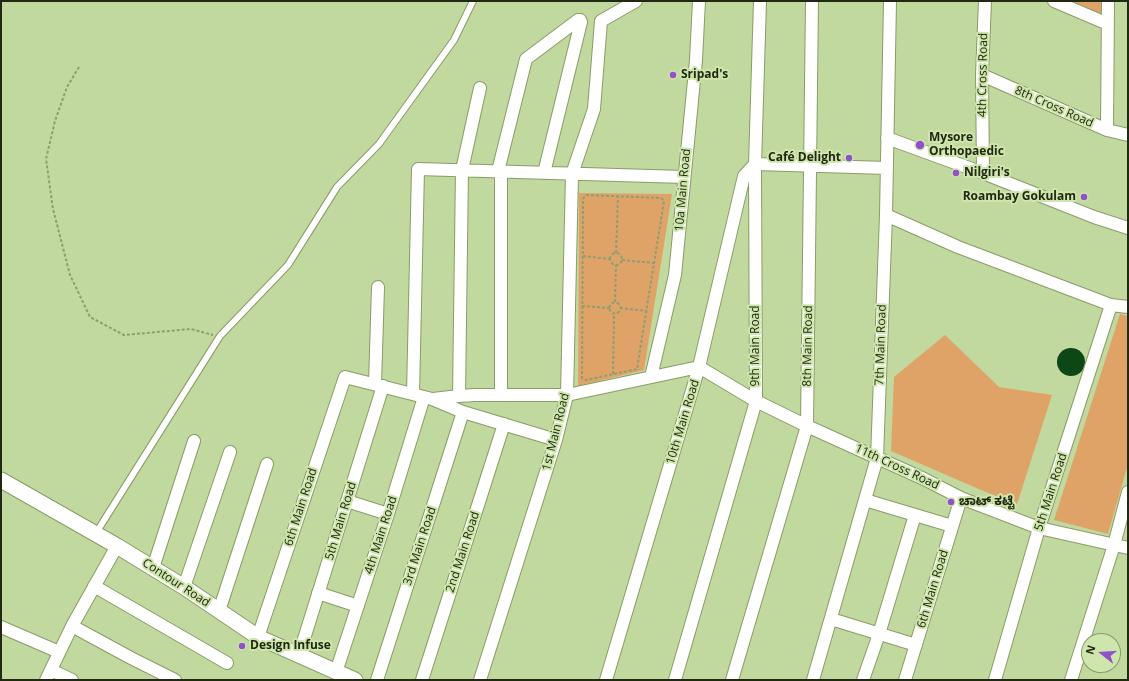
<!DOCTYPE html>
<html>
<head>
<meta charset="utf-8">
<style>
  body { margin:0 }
  #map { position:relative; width:1129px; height:681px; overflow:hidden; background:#c1d89e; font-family:"Open Sans",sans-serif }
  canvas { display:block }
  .frame { position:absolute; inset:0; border:2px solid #212913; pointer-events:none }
  .north { position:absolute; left:1081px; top:633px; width:40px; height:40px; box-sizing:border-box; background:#cee5ab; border:1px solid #899a6e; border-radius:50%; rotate:287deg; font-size:11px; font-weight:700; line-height:16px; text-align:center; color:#212913 }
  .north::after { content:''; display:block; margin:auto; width:14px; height:18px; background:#9052c9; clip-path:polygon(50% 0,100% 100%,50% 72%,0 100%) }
</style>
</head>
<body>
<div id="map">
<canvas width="1129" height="681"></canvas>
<div class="frame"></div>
<div class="north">N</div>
</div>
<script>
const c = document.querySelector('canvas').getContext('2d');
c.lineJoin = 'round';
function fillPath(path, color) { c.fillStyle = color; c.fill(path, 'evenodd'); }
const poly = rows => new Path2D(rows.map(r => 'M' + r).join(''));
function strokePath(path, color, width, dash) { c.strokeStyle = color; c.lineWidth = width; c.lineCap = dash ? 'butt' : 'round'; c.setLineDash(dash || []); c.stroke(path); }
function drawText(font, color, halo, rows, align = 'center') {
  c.font = font + ' "Open Sans","Noto Sans Kannada",sans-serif'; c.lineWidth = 4; c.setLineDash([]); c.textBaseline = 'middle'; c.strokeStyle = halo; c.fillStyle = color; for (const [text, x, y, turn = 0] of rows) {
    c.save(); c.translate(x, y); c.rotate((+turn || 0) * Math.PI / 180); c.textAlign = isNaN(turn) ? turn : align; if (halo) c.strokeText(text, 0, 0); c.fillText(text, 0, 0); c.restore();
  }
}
fillPath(poly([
  [1068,1,1102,1,1103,16],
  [579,193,672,194,644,370,578,386],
  [1120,314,1128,316,1128,464,1108,534,1054,520],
  [945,335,999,387,1052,395,1017,504,981,490,891,451,894,377]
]), '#dfa367');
fillPath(poly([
  '1057 362a14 14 0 1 1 28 0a14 14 0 1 1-28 0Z'
]), '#0d4716');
const service = poly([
  [96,533,220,336,288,265,337,187,379,144,454,40,473,1]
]);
const minor = poly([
  [1054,1,1108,24],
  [982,75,1107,130,1128,135],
  [1107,130,1108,1],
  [887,138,983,173,1094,217,1128,228],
  [498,171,526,59,578,20,580,20,581,22,544,173],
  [983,173,982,75,985,1],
  [886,215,958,247,1111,305,1128,307],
  [699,367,756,401,807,426,924,479,961,498,1039,528,1128,548],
  [651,377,675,275,696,60,699,1],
  [375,384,378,287],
  [413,394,418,169,684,177],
  [501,395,501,171],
  [459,396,462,170,480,88],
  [433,399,459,396,475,395,567,395,699,367],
  [865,500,952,526],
  [347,501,388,514],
  [153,568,194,441],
  [94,586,227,663],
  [184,587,230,452],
  [318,593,358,606],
  [219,611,267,464],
  [831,619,916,645],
  [72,626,131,658,175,680],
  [1,627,59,652],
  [258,637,345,377,432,399,463,412,556,440],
  [299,655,383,386],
  [51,670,72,680],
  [336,672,388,514,424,397],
  [46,680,72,626,117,546],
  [377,680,463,412],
  [422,680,504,424],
  [480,680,556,440,567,395,572,174,594,109,601,21,636,1],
  [606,680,699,367,744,176,755,164,887,168],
  [675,680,756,401,755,164,760,1],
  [732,680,807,426,812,1],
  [813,680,877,458,886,215,890,1],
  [863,680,879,634,915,515],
  [905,680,961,498],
  [995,680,1039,528,1111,305],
  [1071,680,1114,545,1128,492]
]);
const tertiary = poly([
  [1,480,117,546,184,587,258,637,355,680]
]);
strokePath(service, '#899d67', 8);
strokePath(minor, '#899d67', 14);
strokePath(tertiary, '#899d67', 17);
strokePath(poly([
  [79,67,67,87,55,121,46,159,53,209,70,275,90,317,124,335,191,329,213,335],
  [586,195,661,198,664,201,637,369,586,380,582,378,583,199,586,195],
  '610 259a6 6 0 1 1 12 0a6 6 0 1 1-12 0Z',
  [616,253,618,197],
  [583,256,610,259],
  [622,260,654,263],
  [615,302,616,265],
  '609.5 308a5.5 5.5 0 1 1 11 0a5.5 5.5 0 1 1-11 0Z',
  [582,306,609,308],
  [620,308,647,311],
  [613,374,614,314]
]), '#8d9f71', 2, [3, 2]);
strokePath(service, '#fff', 6);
strokePath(minor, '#fff', 12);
strokePath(tertiary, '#fff', 15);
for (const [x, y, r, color] of [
  [673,75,4,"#9052c9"],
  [920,145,5,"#9052c9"],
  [849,158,4,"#9052c9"],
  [956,173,4,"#9052c9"],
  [1084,197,4,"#9052c9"],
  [951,502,4,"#9052c9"],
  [242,646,4,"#9052c9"]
]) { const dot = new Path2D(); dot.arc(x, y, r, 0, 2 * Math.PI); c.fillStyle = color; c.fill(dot); strokePath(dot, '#cee5ab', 1.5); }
drawText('bold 12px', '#212913', '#cee5ab', [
  ["Sripad's",681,75],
  ["Mysore",929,138],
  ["Orthopaedic",929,152],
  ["Café Delight",841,158,"right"],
  ["Nilgiri's",964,173],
  ["Roambay Gokulam",1076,197,"right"],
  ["ಚಾಟ್ ಕಟ್ಟೆ",959,502],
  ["Design Infuse",250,646]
], 'left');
drawText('12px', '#212913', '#cee5ab', [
  ["4th Cross Road",983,75,-89],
  ["8th Cross Road",1054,107,24],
  ["10a Main Road",683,190,-85],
  ["7th Main Road",881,345,-88],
  ["9th Main Road",756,346,-90],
  ["8th Main Road",808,346,-89],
  ["10th Main Road",683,422,-73],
  ["1st Main Road",556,432,-76],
  ["11th Cross Road",897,467,25],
  ["5th Main Road",1051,492,-72],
  ["6th Main Road",301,507,-72],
  ["5th Main Road",341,521,-73],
  ["4th Main Road",381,535,-72],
  ["3rd Main Road",420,546,-72],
  ["2nd Main Road",463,552,-72],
  ["Contour Road",176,583,33],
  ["6th Main Road",933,589,-73]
]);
</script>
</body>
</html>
